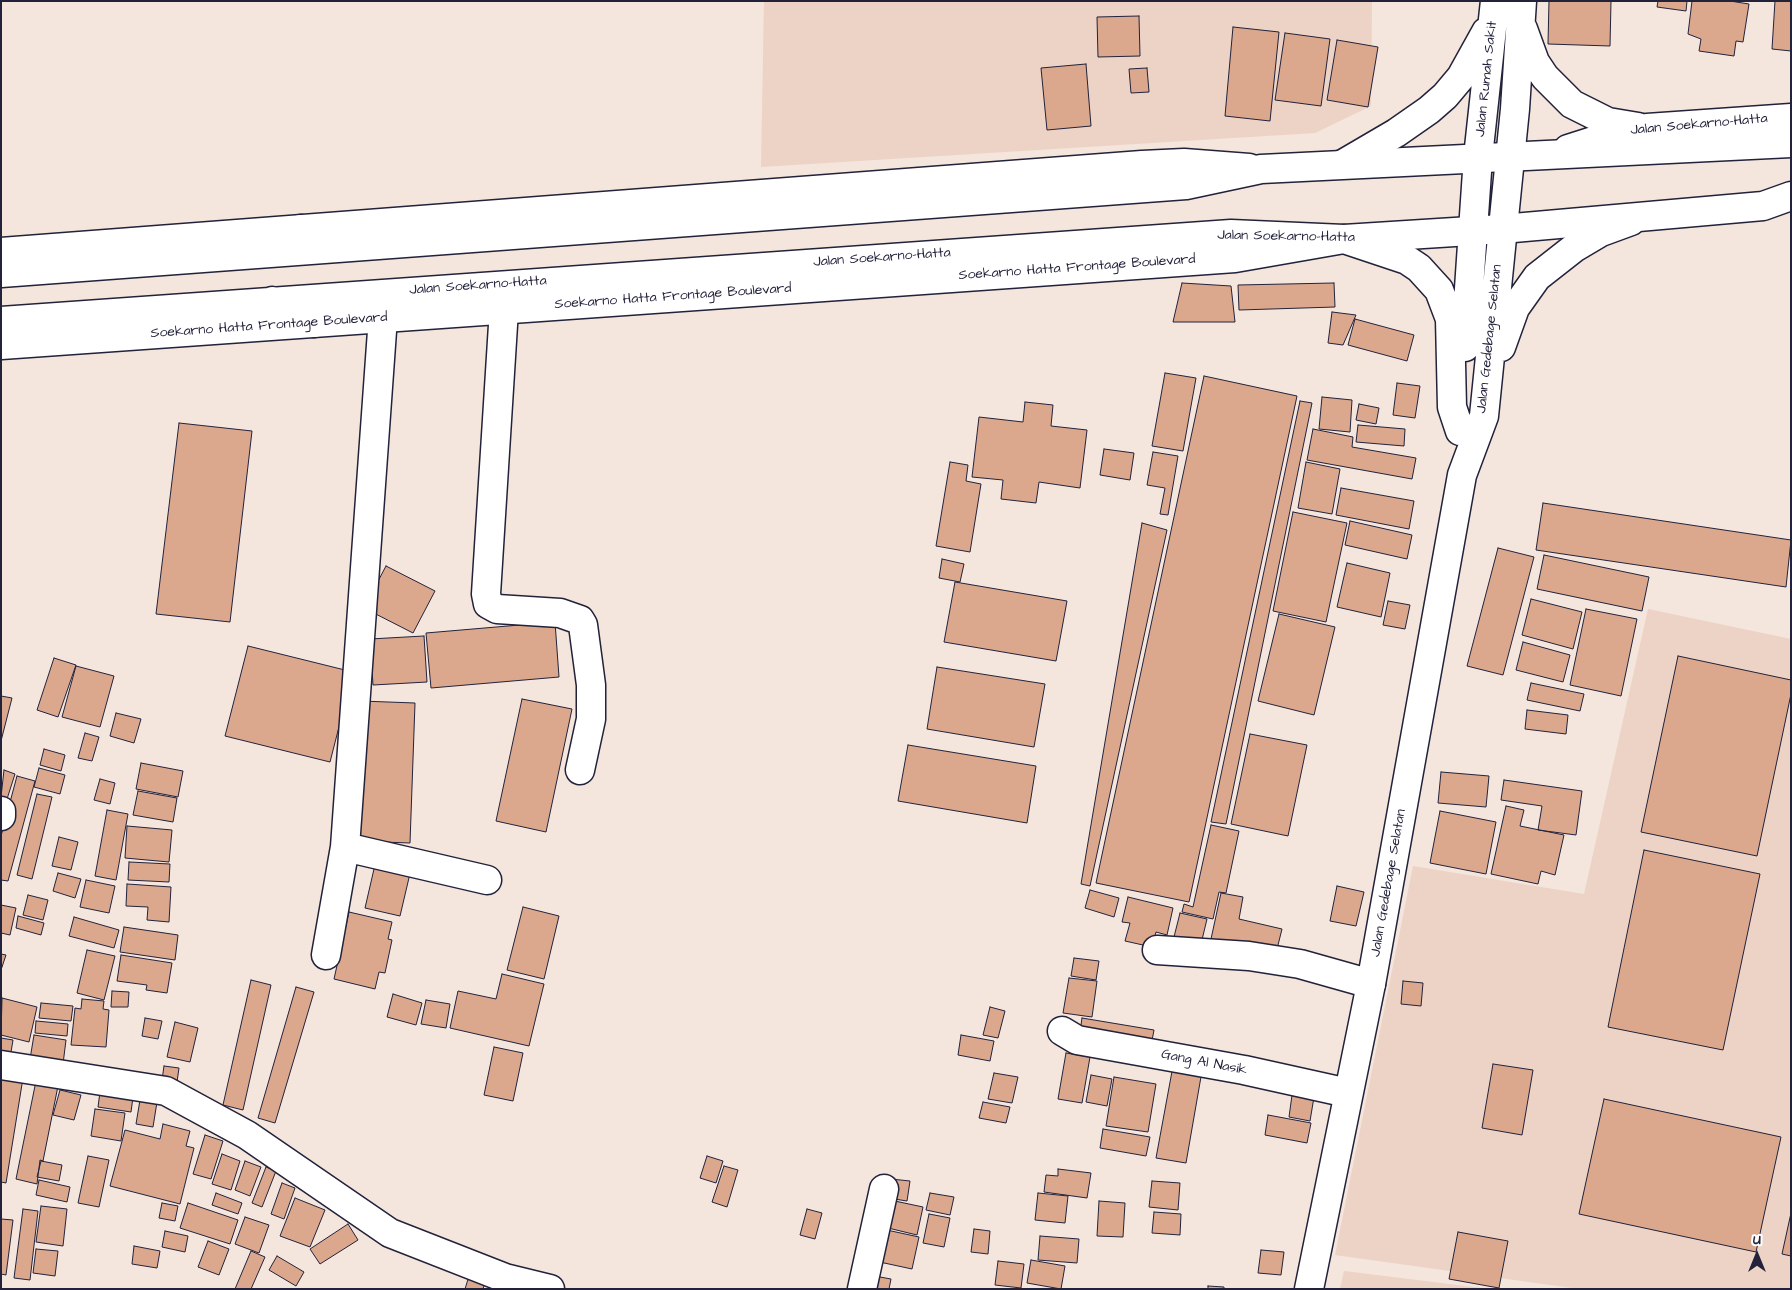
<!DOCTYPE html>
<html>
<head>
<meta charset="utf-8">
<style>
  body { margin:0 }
  #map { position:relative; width:1792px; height:1290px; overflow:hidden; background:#f4e5dd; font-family:"Architects Daughter",sans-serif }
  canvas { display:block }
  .frame { position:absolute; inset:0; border:2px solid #22223b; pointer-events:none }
  .north { position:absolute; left:1732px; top:1230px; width:50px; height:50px; -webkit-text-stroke:4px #fff; paint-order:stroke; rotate:0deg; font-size:14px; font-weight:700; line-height:20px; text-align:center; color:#22223b }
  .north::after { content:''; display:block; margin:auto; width:18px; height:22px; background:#22223b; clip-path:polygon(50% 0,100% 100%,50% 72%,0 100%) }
</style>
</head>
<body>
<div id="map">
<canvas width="1792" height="1290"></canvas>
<div class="frame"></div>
<div class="north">U</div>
</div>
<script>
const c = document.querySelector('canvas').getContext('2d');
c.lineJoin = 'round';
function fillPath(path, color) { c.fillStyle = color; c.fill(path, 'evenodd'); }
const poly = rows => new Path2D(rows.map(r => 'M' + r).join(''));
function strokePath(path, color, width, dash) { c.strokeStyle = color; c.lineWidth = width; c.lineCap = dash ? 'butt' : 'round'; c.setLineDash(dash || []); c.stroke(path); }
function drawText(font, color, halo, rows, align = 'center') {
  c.font = font + ' "Architects Daughter",sans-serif'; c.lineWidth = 4; c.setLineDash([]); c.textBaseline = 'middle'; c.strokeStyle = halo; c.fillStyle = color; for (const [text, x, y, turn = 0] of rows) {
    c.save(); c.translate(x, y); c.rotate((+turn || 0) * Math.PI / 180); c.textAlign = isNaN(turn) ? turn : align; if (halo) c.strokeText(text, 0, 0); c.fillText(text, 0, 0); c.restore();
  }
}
fillPath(poly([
  [764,1,1372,1,1371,106,1315,133,761,167],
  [1648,609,1791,639,1791,1289,1579,1289,1335,1255,1413,866,1584,894],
  [1344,1271,1490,1289,1340,1289]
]), '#ecd3c5');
const building = poly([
  [1549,1,1611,1,1610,46,1548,44,1549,1],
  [1658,1,1687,1,1686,11,1657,7,1658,1],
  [1692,1,1730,1,1749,4,1743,42,1736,41,1734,56,1699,51,1701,39,1688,34,1692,1],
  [1775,1,1791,1,1791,51,1772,49,1775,1],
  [1139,16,1140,56,1098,57,1097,17,1139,16],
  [1233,27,1279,32,1270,121,1225,116,1233,27],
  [1285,33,1330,39,1321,106,1275,100,1285,33],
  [1337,40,1378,47,1368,107,1327,100,1337,40],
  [1086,64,1091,126,1047,130,1041,68,1086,64],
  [1147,68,1149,92,1131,93,1129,69,1147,68],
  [1182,283,1231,286,1235,322,1173,322,1182,283],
  [1334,283,1335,307,1239,310,1238,285,1334,283],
  [1332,312,1356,315,1343,345,1328,343,1332,312],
  [1355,319,1414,335,1407,361,1348,345,1355,319],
  [1165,373,1196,378,1183,451,1152,446,1165,373],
  [1204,376,1297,396,1189,902,1096,883,1204,376],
  [1397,383,1420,386,1415,418,1393,415,1397,383],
  [1322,397,1352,400,1350,432,1319,429,1322,397],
  [1300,401,1312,403,1226,824,1211,822,1300,401],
  [1025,402,1053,405,1051,426,1087,430,1080,488,1039,482,1036,503,1001,499,1003,480,972,477,979,417,1023,422,1025,402],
  [1359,404,1379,408,1376,424,1356,420,1359,404],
  [179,423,252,431,230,622,156,614,179,423],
  [1358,425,1405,429,1404,446,1356,442,1358,425],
  [1313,429,1353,437,1352,447,1416,458,1412,479,1307,460,1313,429],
  [1104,449,1134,453,1130,480,1100,475,1104,449],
  [1153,452,1178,456,1168,515,1160,514,1165,488,1147,485,1153,452],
  [950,462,968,465,966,481,981,484,970,552,936,546,950,462],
  [1306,462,1340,469,1332,514,1298,508,1306,462],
  [1341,488,1414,501,1409,529,1336,515,1341,488],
  [1543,503,1791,540,1786,587,1536,550,1543,503],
  [1293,512,1347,523,1326,622,1273,611,1293,512],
  [1350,521,1412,535,1407,559,1345,545,1350,521],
  [1142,523,1167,530,1090,886,1081,884,1142,523],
  [1498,548,1534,557,1503,675,1467,666,1498,548],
  [1544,555,1649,577,1642,611,1537,589,1544,555],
  [942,559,964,564,960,582,939,578,942,559],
  [1347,563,1390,573,1381,617,1337,607,1347,563],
  [386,566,435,591,413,633,364,608,386,566],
  [955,582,1067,601,1056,661,944,642,955,582],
  [1531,599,1582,612,1573,649,1522,635,1531,599],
  [1388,601,1410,605,1405,629,1383,625,1388,601],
  [1586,609,1637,619,1621,696,1570,685,1586,609],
  [1279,614,1335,627,1314,715,1258,701,1279,614],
  [555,622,559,677,431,688,426,633,555,622],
  [424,636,427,682,373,685,370,639,424,636],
  [1523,642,1570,655,1563,682,1516,670,1523,642],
  [248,646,353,672,330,762,225,736,248,646],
  [1678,656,1791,680,1791,694,1757,856,1641,832,1678,656],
  [54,658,76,665,58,717,37,710,54,658],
  [76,666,114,676,100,727,62,717,76,666],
  [937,667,1045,684,1034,747,927,729,937,667],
  [1531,683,1584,694,1580,711,1527,700,1531,683],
  [1,696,12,698,1,741,1,696],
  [522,699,572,709,546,832,496,821,522,699],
  [361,701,415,703,410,843,356,841,361,701],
  [1527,710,1568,715,1566,734,1525,729,1527,710],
  [116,713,141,719,134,743,110,736,116,713],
  [85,733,99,737,92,761,78,758,85,733],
  [1250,734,1307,745,1288,836,1231,824,1250,734],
  [908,745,1036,766,1027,823,898,801,908,745],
  [44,749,65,755,61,771,40,765,44,749],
  [141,763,183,771,178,797,136,789,141,763],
  [39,768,65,775,60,794,34,787,39,768],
  [4,770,15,774,7,799,1,797,4,770],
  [1441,772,1489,776,1486,807,1438,803,1441,772],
  [17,776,35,781,8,881,1,880,1,836,17,776],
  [100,779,115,783,110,804,94,800,100,779],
  [1504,780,1582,791,1576,835,1538,830,1542,806,1501,800,1504,780],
  [138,791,177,798,173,822,133,815,138,791],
  [37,794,52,797,32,879,17,875,37,794],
  [1506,806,1524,810,1520,826,1564,835,1555,875,1541,871,1538,884,1491,874,1506,806],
  [107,810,128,814,116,880,95,876,107,810],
  [1440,811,1496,822,1486,874,1430,863,1440,811],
  [1211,825,1239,831,1226,893,1219,892,1213,919,1182,912,1184,904,1193,907,1211,825],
  [127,826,172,830,169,862,125,858,127,826],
  [59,837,78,842,71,870,52,866,59,837],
  [1644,850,1760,874,1723,1050,1608,1027,1644,850],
  [377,856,412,865,400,916,365,908,377,856],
  [129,862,170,864,169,882,128,880,129,862],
  [58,873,81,879,75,898,53,891,58,873],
  [86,880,115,886,109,913,80,907,86,880],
  [127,884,171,887,169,922,147,920,148,907,126,906,127,884],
  [1337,886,1364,892,1356,926,1330,921,1337,886],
  [1090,890,1119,898,1114,917,1085,908,1090,890],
  [1221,893,1243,897,1239,919,1282,929,1276,953,1211,939,1221,893],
  [28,895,48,900,43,920,23,915,28,895],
  [1128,897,1173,908,1167,935,1156,932,1152,947,1125,941,1130,923,1122,922,1128,897],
  [1,905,16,908,10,935,1,933,1,905],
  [523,907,559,916,544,979,507,970,523,907],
  [349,912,392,922,388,939,392,940,385,973,379,972,375,989,334,979,349,912],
  [1180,913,1207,919,1201,944,1172,945,1180,913],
  [18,916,44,923,41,935,16,928,18,916],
  [74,917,119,930,114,948,69,936,74,917],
  [124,927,178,935,175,960,120,952,124,927],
  [87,950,115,956,104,1000,77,993,87,950],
  [1,954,6,955,1,970,1,954],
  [121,955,172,963,167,993,146,990,147,985,117,981,121,955],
  [1074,958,1099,961,1096,980,1071,976,1074,958],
  [502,974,544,984,529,1046,450,1028,458,991,496,999,502,974],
  [1069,978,1097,981,1092,1017,1063,1013,1069,978],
  [251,980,271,985,243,1110,223,1105,251,980],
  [1403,981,1423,983,1421,1006,1401,1004,1403,981],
  [296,987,314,992,275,1123,258,1118,296,987],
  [112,991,129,992,128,1007,111,1007,112,991],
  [393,994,422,1003,416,1025,387,1017,393,994],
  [2,998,37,1007,29,1042,1,1035,2,998],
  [82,999,104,1001,103,1009,109,1010,106,1047,71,1045,75,1008,81,1009,82,999],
  [426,1000,450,1004,446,1028,421,1024,426,1000],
  [41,1003,73,1006,71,1021,39,1018,41,1003],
  [990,1007,1005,1011,998,1038,983,1035,990,1007],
  [145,1018,162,1021,158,1039,142,1036,145,1018],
  [1082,1018,1154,1030,1150,1051,1079,1039,1082,1018],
  [36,1021,68,1024,67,1036,35,1033,36,1021],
  [175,1022,198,1028,190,1062,167,1057,175,1022],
  [34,1035,66,1040,63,1064,30,1059,34,1035],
  [961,1035,994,1041,990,1061,958,1055,961,1035],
  [1,1038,13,1040,10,1058,1,1056,1,1038],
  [494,1047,523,1053,513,1101,484,1095,494,1047],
  [1066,1053,1090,1057,1082,1103,1058,1099,1066,1053],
  [1493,1064,1533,1070,1522,1135,1482,1128,1493,1064],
  [164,1066,179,1068,177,1082,162,1080,164,1066],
  [1173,1066,1202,1071,1186,1163,1156,1158,1173,1066],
  [994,1073,1018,1077,1012,1103,988,1099,994,1073],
  [1,1075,23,1078,6,1183,1,1182,1,1075],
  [1091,1075,1112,1079,1107,1106,1086,1102,1091,1075],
  [1114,1077,1156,1084,1148,1132,1106,1126,1114,1077],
  [36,1081,58,1086,43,1161,40,1160,37,1184,16,1179,36,1081],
  [1293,1088,1315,1091,1310,1121,1289,1117,1293,1088],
  [60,1090,81,1095,74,1120,53,1115,60,1090],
  [100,1092,133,1097,131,1112,98,1107,100,1092],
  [1604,1099,1781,1137,1756,1252,1579,1214,1604,1099],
  [140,1100,157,1102,153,1127,136,1124,140,1100],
  [983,1102,1010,1107,1006,1123,979,1118,983,1102],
  [95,1109,125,1113,121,1141,91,1136,95,1109],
  [1268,1115,1311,1123,1307,1143,1265,1135,1268,1115],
  [163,1124,190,1131,186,1146,194,1148,180,1204,110,1186,125,1130,160,1139,163,1124],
  [1103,1129,1150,1137,1146,1156,1100,1148,1103,1129],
  [205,1135,223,1141,211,1179,193,1174,205,1135],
  [222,1154,240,1161,231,1190,212,1184,222,1154],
  [88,1156,109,1160,99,1207,78,1203,88,1156],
  [707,1156,723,1161,716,1183,700,1178,707,1156],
  [41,1161,62,1165,59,1181,37,1177,41,1161],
  [245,1161,261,1167,250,1196,235,1190,245,1161],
  [724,1166,738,1170,727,1207,712,1202,724,1166],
  [266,1167,276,1171,262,1207,252,1203,266,1167],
  [1058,1169,1091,1173,1087,1198,1044,1192,1046,1175,1058,1176,1058,1169],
  [891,1179,910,1181,907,1201,888,1198,891,1179],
  [39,1180,70,1187,67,1202,36,1195,39,1180],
  [1152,1181,1180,1183,1178,1210,1149,1207,1152,1181],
  [282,1183,295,1188,284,1219,271,1214,282,1183],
  [216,1193,242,1203,238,1214,212,1205,216,1193],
  [930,1193,954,1197,950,1215,926,1210,930,1193],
  [1038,1193,1068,1196,1065,1223,1035,1220,1038,1193],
  [295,1198,325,1210,310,1247,280,1236,295,1198],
  [890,1200,923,1207,917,1235,884,1227,890,1200],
  [1099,1201,1125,1203,1123,1237,1097,1236,1099,1201],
  [162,1203,178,1206,175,1221,159,1218,162,1203],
  [188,1203,238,1220,230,1244,180,1228,188,1203],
  [41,1206,67,1209,63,1246,36,1242,41,1206],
  [23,1209,38,1211,30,1280,14,1278,23,1209],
  [807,1209,822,1213,815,1239,800,1235,807,1209],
  [1154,1212,1181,1214,1180,1235,1152,1233,1154,1212],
  [1791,1213,1791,1256,1782,1254,1791,1213],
  [929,1214,950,1218,944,1247,923,1243,929,1214],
  [245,1217,269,1225,259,1253,235,1244,245,1217],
  [1,1219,13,1220,6,1275,1,1274,1,1219],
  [348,1224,358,1240,320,1264,310,1249,348,1224],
  [882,1229,919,1237,912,1269,875,1261,882,1229],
  [974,1229,990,1231,988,1254,971,1252,974,1229],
  [165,1231,188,1236,185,1252,162,1247,165,1231],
  [1458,1232,1508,1241,1499,1288,1449,1279,1458,1232],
  [1040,1236,1079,1239,1077,1263,1038,1260,1040,1236],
  [208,1241,229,1249,219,1275,198,1267,208,1241],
  [134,1246,160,1251,157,1268,132,1264,134,1246],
  [36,1249,58,1251,55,1276,33,1273,36,1249],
  [1261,1250,1284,1252,1281,1275,1258,1273,1261,1250],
  [251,1251,265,1257,251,1289,235,1289,251,1251],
  [277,1256,304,1272,296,1286,269,1270,277,1256],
  [1031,1260,1065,1266,1061,1289,1027,1283,1031,1260],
  [998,1261,1024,1264,1021,1288,995,1285,998,1261],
  [869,1275,891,1279,889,1289,866,1289,869,1275],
  [469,1276,485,1282,483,1289,465,1289,469,1276],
  [1208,1286,1224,1287,1224,1289,1208,1289,1208,1286]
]);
fillPath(building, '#dba88e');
strokePath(building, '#22223b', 1);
const minor = poly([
  [504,309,486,594,488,604,497,609,560,613,580,620,583,625,591,685,591,719,580,770],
  [1,811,1,816],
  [345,847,487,880],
  [1157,950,1249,956,1300,964,1371,984],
  [326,955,345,847,383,317],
  [1062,1031,1077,1040,1244,1070,1348,1093],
  [1,1065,166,1091,247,1135,390,1233,505,1278,550,1289],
  [862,1289,884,1189]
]);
const major = poly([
  [1523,29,1535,62,1545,77,1572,104,1608,122,1638,127],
  [1568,149,1615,134,1647,128,1791,118],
  [1343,164,1396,133,1429,110,1445,96,1461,77,1486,32],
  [1,252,1142,165,1184,163,1249,168],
  [1,345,1235,258,1344,239,1407,260,1419,268,1439,290,1450,319,1452,407,1460,431],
  [1465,347,1478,157,1495,1],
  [1501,347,1515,308,1537,277,1574,248,1601,232,1631,221],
  [1309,1289,1371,984,1462,475,1484,416,1515,109,1522,1]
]);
const highway = poly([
  [266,250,301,229],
  [1,273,1186,185,1261,169,1791,143],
  [272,301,314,323],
  [1,321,1231,234,1344,239,1502,229,1763,206,1791,196]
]);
strokePath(minor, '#22223b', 31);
strokePath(major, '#22223b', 31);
strokePath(highway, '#22223b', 31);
strokePath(minor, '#fff', 28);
strokePath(major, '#fff', 28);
strokePath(highway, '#fff', 28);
drawText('14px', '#22223b', '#fff', [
  ["Jalan Rumah Sakit",1487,79,-84],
  ["Jalan Soekarno-Hatta",1699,125,-5],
  ["Jalan Soekarno-Hatta",1286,237,1],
  ["Jalan Soekarno-Hatta",882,258,-4],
  ["Soekarno Hatta Frontage Boulevard",1077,268,-4],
  ["Jalan Soekarno-Hatta",478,286,-4],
  ["Soekarno Hatta Frontage Boulevard",673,297,-4],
  ["Soekarno Hatta Frontage Boulevard",269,326,-4],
  ["Jalan Gedebage Selatan",1490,339,-84],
  ["Jalan Gedebage Selatan",1389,883,-80],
  ["Gang Al Nasik",1204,1063,11]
]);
</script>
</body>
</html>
